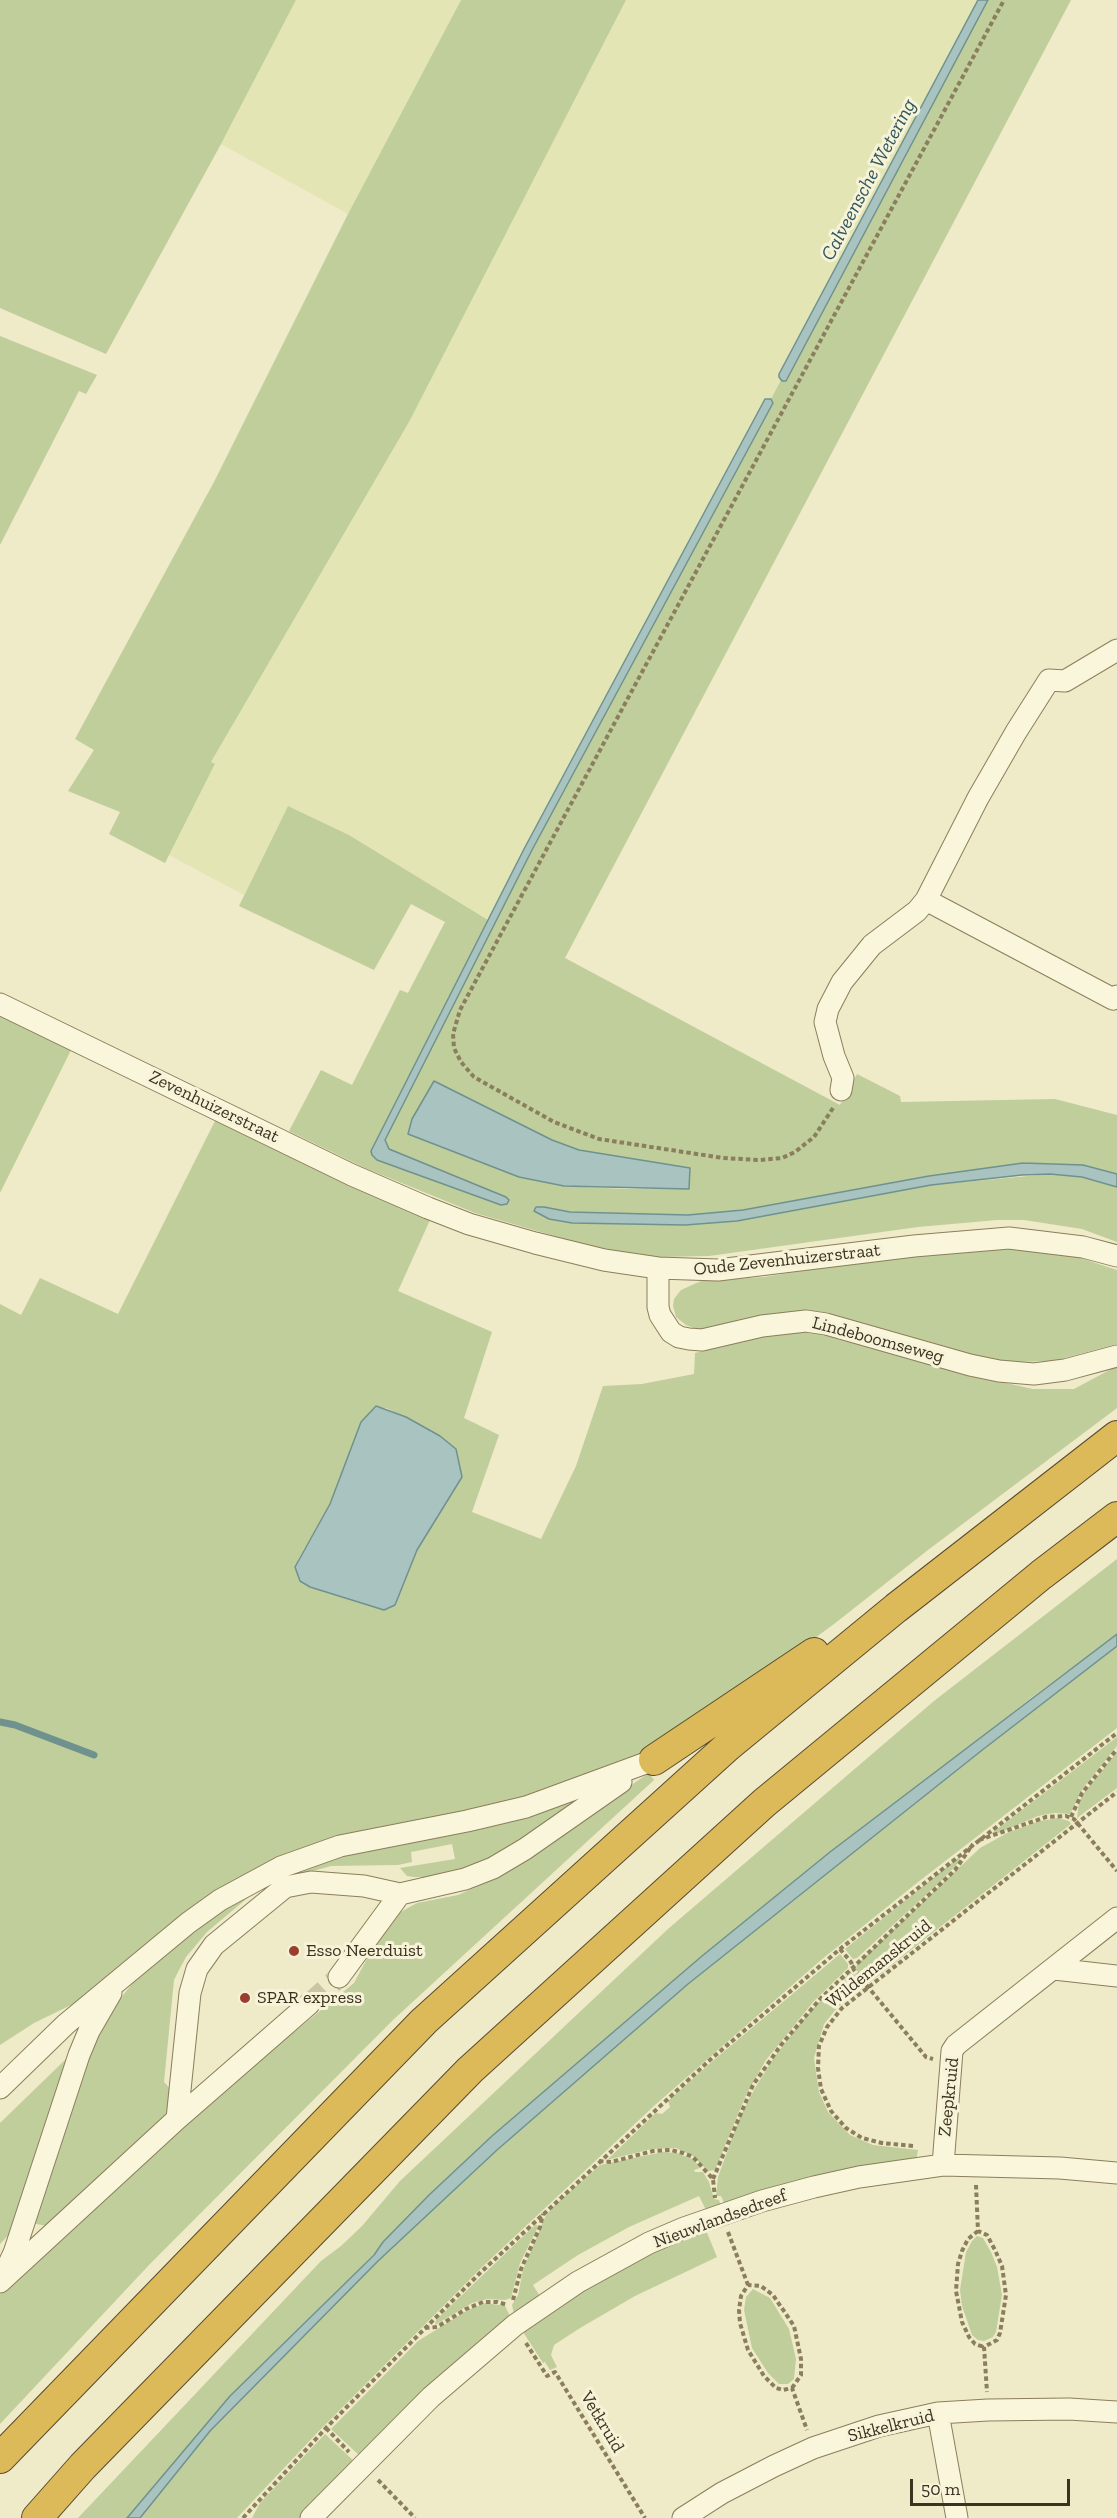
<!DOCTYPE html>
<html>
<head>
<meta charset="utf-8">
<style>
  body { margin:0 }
  #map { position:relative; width:1117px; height:2518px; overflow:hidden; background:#efeac8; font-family:"Zilla Slab",serif }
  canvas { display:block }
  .scale { position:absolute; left:910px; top:2479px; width:160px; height:27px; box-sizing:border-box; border:3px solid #3c3220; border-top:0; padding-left:8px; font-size:18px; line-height:21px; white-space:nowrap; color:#3c3220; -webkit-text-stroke:4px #f6f3d8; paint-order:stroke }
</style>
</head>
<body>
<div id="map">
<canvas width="1117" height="2518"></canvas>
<div class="scale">50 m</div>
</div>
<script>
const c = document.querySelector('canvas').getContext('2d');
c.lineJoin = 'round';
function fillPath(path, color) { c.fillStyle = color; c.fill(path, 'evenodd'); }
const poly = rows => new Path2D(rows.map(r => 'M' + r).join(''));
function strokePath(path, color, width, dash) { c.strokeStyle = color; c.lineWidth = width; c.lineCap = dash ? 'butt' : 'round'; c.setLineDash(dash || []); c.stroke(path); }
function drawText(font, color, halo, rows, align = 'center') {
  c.font = font + ' "Zilla Slab",serif'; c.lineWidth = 6; c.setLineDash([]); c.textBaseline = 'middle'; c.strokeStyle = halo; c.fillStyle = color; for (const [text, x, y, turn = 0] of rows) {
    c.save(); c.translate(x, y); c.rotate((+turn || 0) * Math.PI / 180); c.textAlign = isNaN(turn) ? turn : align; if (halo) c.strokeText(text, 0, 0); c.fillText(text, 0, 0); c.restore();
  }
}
fillPath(poly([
  [296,0,461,0,348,214,221,144],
  [626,0,978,0,779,374,781,380,771,399,765,399,488,920,349,835,288,806,244,895,169,855,215,765,211,762,409,422]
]), '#e4e5b5');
fillPath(poly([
  [0,0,296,0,221,144,106,354,0,308],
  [461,0,626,0,409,422,211,762,215,764,165,863,109,834,120,812,68,791,94,750,75,739,215,480,348,214],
  [988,0,1071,0,565,958,840,1105,857,1074,900,1096,901,1102,1055,1099,1117,1115,1117,1174,1083,1165,1023,1163,929,1176,743,1210,688,1215,570,1212,536,1207,643,1223,685,1225,737,1221,931,1185,1050,1174,1082,1177,1117,1187,1117,1242,1082,1229,1024,1220,997,1220,918,1227,709,1256,657,1257,629,1254,599,1249,475,1213,365,1168,289,1131,321,1070,352,1085,400,990,408,993,445,922,411,904,374,970,239,906,288,806,349,835,488,920,371,1151,373,1157,377,1160,501,1205,508,1200,506,1197,389,1149,385,1140,532,850,773,401,771,399,781,380,786,381],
  [434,1081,552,1140,579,1151,689,1168,689,1188,626,1189,563,1186,519,1177,408,1134,412,1119],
  [0,336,97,375,86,394,79,391,0,545],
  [0,1014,73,1046,0,1193],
  [216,1119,430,1220,398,1291,492,1332,464,1418,499,1435,472,1512,541,1539,576,1466,603,1386,642,1384,694,1374,695,1353,783,1330,812,1330,892,1350,997,1381,1033,1389,1074,1389,1117,1366,1117,1408,928,1550,834,1624,740,1693,640,1755,532,1798,325,1843,74,2009,71,2005,34,2023,0,2045,0,1304,21,1315,40,1278,118,1314],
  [386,1408,420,1425,462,1477,417,1550,395,1605,384,1610,354,1601,298,1560,330,1504,361,1422],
  [1007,1247,1074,1256,1117,1270,1117,1344,1053,1361,1010,1362,986,1360,809,1312,785,1312,722,1328,699,1330,686,1325,676,1317,673,1306,674,1299,681,1290,701,1281,764,1277,895,1256],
  [1117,1559,1117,1634,1031,1698,702,1956,492,2136,429,2195,383,2242,374,2254,230,2396,130,2516,127,2518,78,2518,321,2261,341,2246,362,2226,400,2181,668,1929,934,1701],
  [1117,1646,1117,1728,913,1886,821,1960,655,2105,481,2268,316,2434,237,2518,140,2518,210,2431,378,2261,497,2150,688,1984,981,1751],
  [1117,1737,1117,1746,1083,1788,1070,1814,1054,1813,1038,1816,996,1834,992,1833],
  [1117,1752,1117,1788,1077,1818,1079,1802,1084,1793],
  [649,1773,654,1780,393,2020,149,2265,0,2424,0,2294,53,2241,209,2102,354,1983,376,1942,397,1914,417,1903,458,1895,494,1879],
  [596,1790,523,1842,463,1870,426,1877,414,1877,407,1876,400,1868,455,1859,452,1844,411,1852,412,1862,398,1865,331,1866,288,1878,270,1891,264,1884,207,1932,186,1957,179,1970,174,1980,164,2082,174,2093,169,2109,160,2122,48,2226,36,2224,33,2219,49,2165,86,2056,98,2033,112,2009,139,1975,187,1932,235,1898,254,1888,322,1858,364,1848,489,1824,543,1809],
  [1058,1818,1069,1821,1071,1824,869,1983,856,1970,857,1964,980,1848,1009,1832,1040,1821],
  [959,1857,960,1861,940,1882,857,1958,853,1959,845,1949],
  [840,1954,848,1964,848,1968,814,2001,766,2060,746,2095,715,2170,708,2171,693,2156,676,2148,651,2149,607,2160,656,2113,662,2114,670,2107,668,2101,715,2059],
  [850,1973,855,1975,864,1986,837,2008,824,2024,814,2058,819,2092,828,2112,850,2135,873,2145,918,2150,916,2161,725,2205,721,2196,716,2196,718,2177,739,2119,755,2088,773,2059,798,2026,817,2004],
  [72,2056,15,2228,0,2244,0,2123,66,2059],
  [663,2152,677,2153,694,2160,700,2168,694,2170,695,2172,703,2172,709,2182,714,2199,719,2200,721,2206,706,2210,699,2196,629,2227,578,2255,533,2285,541,2298,514,2314,512,2305,518,2295,523,2270,546,2215,556,2204,600,2165],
  [536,2224,538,2227,520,2263,511,2298,505,2300,487,2299,472,2303,435,2325,436,2320],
  [705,2228,717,2257,635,2296,580,2328,554,2345,551,2355,557,2367,550,2370,545,2362,543,2363,523,2332,569,2298,629,2262],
  [977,2236,983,2238,991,2252,997,2267,1002,2295,996,2332,993,2337,984,2341,978,2340,972,2335,962,2306,960,2290,966,2252,972,2241],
  [753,2289,770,2298,789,2329,796,2359,794,2379,788,2384,779,2384,768,2373,752,2348,744,2310,746,2297],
  [486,2303,505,2306,511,2318,362,2458,331,2429,418,2341,468,2310],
  [325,2434,356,2463,303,2518,252,2518,260,2503]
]), '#bfce9b');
const water = poly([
  [978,0,988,0,786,381,782,381,779,377,779,374,978,0],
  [765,399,771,399,773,403,532,850,385,1140,389,1149,506,1197,509,1200,507,1204,501,1205,377,1160,372,1155,371,1151,524,849,765,399],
  [434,1081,552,1140,579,1150,690,1168,689,1189,564,1186,519,1177,408,1134,412,1119,434,1081],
  [1023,1163,1083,1165,1117,1174,1117,1187,1082,1177,1050,1174,1022,1175,931,1185,737,1221,685,1225,572,1223,549,1219,534,1211,536,1207,544,1207,570,1212,688,1215,743,1210,929,1176,1023,1163],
  [376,1406,406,1417,440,1436,456,1449,462,1477,417,1550,395,1605,384,1610,310,1587,300,1581,295,1567,330,1504,361,1422,376,1406],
  [1117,1634,1117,1646,981,1751,688,1984,497,2150,378,2261,210,2431,140,2518,127,2518,230,2396,374,2255,383,2242,429,2195,492,2136,702,1956,830,1852,1117,1634]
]);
fillPath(water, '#a9c3c0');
strokePath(water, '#6f928f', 1.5);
strokePath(poly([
  [0,1722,15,1725,94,1755]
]), '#6f928f', 7);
strokePath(poly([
  [309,2004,339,1977]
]), '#cbc5a6', 21, [21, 10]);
const minor = poly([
  [926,900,1113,999,1117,996],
  [0,1004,352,1175,428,1208,469,1224,535,1243,604,1260,658,1268,718,1270,914,1246,1009,1238,1083,1247,1117,1256],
  [841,1090,843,1078,834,1056,825,1022,828,1009,842,982,872,945,917,911,926,900,978,798,1016,732,1049,680,1065,681,1117,650],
  [658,1268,658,1307,660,1315,671,1332,679,1337,689,1339,702,1340,762,1326,806,1321,826,1324,970,1365,999,1371,1034,1374,1065,1370,1117,1356],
  [1054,1969,1117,1976],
  [339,1977,400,1894],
  [0,2088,66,2024,188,1923,220,1900,281,1867,340,1846,467,1821,526,1807,654,1760],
  [177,2119,190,1993,197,1969,214,1945,285,1887,311,1882,364,1886,400,1894,465,1879,493,1868,525,1849,621,1782],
  [943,2165,952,2051,956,2045,1117,1918],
  [5,2272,14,2253,79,2055,89,2031,111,1993],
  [0,2282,177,2119,309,2004],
  [938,2413,957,2518],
  [311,2518,431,2397,515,2325,578,2282,649,2243,684,2228,762,2201,814,2187,859,2177,943,2165,1060,2168,1117,2173],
  [683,2518,722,2493,774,2466,813,2448,879,2426,938,2413,988,2410,1069,2409,1117,2412]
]);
const highway = poly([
  [654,1760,814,1653],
  [0,2458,424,2021,728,1746,896,1608,1117,1436],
  [37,2518,83,2466,470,2070,764,1803,1041,1575,1117,1517]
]);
strokePath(minor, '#8b7e5c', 23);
strokePath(highway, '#594b30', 32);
strokePath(poly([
  [833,1108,814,1137,795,1152,782,1158,760,1160,723,1158,599,1139,554,1122,474,1077,461,1062,454,1048,453,1034,460,1010,1004,0],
  [1071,1817,1082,1793,1117,1749],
  [979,1840,1046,1817,1066,1816,1074,1819,1117,1871],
  [840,1949,851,1962,854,1970,926,2057,933,2059],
  [913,2146,882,2143,862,2138,846,2128,831,2111,821,2089,818,2068,819,2046,827,2027,842,2008,1117,1792],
  [599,2161,611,2162,653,2151,671,2150,683,2153,693,2157,713,2179,715,2198],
  [713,2179,753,2085,781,2045,820,1999,955,1870,973,1844],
  [976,2185,978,2231,987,2235,995,2250,1002,2266,1006,2295,1000,2333,997,2340,984,2347,987,2392],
  [978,2231,968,2239,962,2251,958,2264,956,2291,962,2322,969,2337,975,2344,984,2347],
  [728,2232,748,2285],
  [513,2300,521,2269,540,2227,543,2214],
  [425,2328,437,2327,466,2309,483,2302,497,2302,508,2305],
  [526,2343,547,2376,555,2372,645,2518],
  [792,2388,801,2375,801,2359,794,2326,773,2295,761,2286,748,2285,741,2296,739,2310,740,2323,748,2350,764,2376,776,2388,783,2390,792,2388,807,2430],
  [326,2428,349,2452],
  [378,2480,415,2518],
  [243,2518,326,2428,480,2273,711,2059,840,1949,1117,1733]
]), '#8b7e5c', 4, [4.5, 3]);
strokePath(minor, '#f9f6db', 21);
strokePath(highway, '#ddba59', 30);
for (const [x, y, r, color] of [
  [294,1951,6,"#9b3f2c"],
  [245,1998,6,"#9b3f2c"]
]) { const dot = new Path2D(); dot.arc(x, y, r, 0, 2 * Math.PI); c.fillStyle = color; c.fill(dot); strokePath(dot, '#f6f3d8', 2); }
drawText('18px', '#3c3220', '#f6f3d8', [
  ["Zevenhuizerstraat",214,1107,26],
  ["Oude Zevenhuizerstraat",787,1260,-6],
  ["Lindeboomseweg",878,1340,15],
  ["Wildemanskruid",879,1964,-39],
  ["Zeepkruid",949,2097,-84],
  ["Nieuwlandsedreef",720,2219,-20],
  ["Vetkruid",602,2422,59],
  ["Sikkelkruid",891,2426,-14]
]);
drawText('18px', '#3c3220', '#f6f3d8', [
  ["Esso Neerduist",306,1951],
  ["SPAR express",257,1998]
], 'left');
drawText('italic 20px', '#2f565b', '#f6f3d8', [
  ["Calveensche Wetering",869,180,-62]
]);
</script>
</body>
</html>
